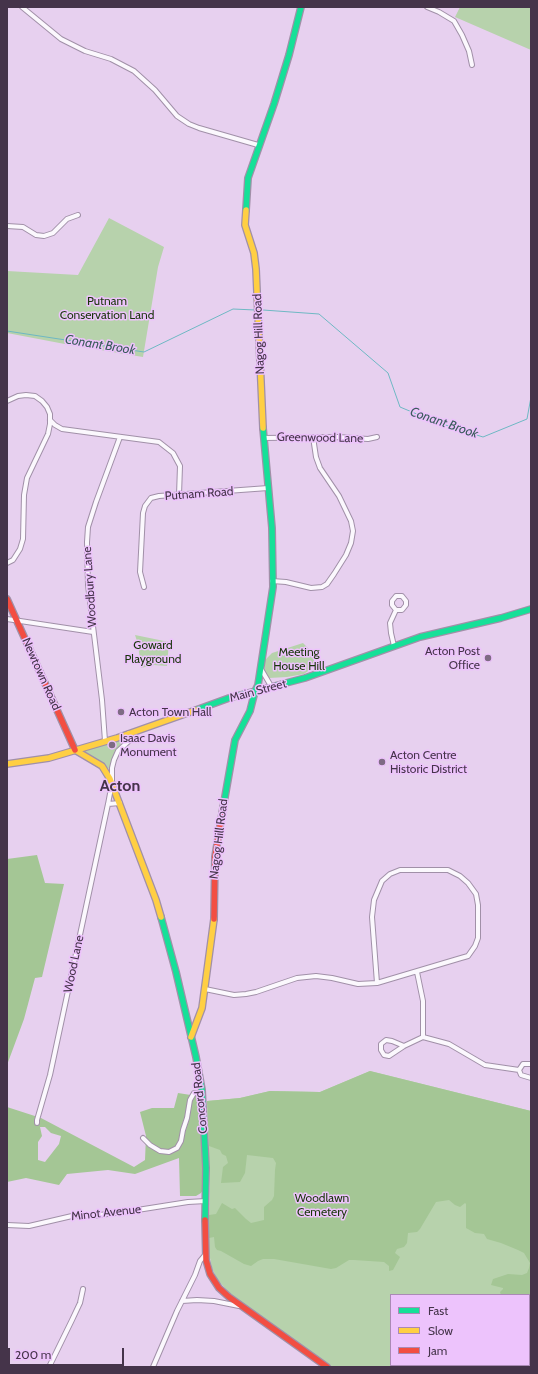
<!DOCTYPE html>
<html>
<head>
<meta charset="utf-8">
<style>
  body { margin:0 }
  #map { position:relative; width:538px; height:1374px; overflow:hidden; background:#e7d0ef; font-family:Cabin,sans-serif }
  canvas { display:block }
  .frame { position:absolute; inset:0; border:8px solid #45344a; pointer-events:none }
  .legend { position:absolute; left:390px; top:1294px; width:140px; height:72px; box-sizing:border-box; background:#edc3fc; border:1px solid #aa8ab5; margin:0; padding:5px 7px; list-style:none; font-size:12px; color:#45344a }
  .legend li { display:flex; align-items:center; gap:8px; height:20px }
  .legend b { width:20px; border:1px solid #aa8ab5 }
  .scale { position:absolute; left:8px; top:1348px; width:116px; height:18px; box-sizing:border-box; border:2px solid #45344a; border-top:0; padding-left:5px; font-size:12px; line-height:14px; white-space:nowrap; color:#45344a; -webkit-text-stroke:3px #edc3fc; paint-order:stroke }
</style>
</head>
<body>
<div id="map">
<canvas width="538" height="1374"></canvas>
<div class="frame"></div>
<ul class="legend">
<li><b style="height:5px;background:#16e098"></b>Fast</li>
<li><b style="height:5px;background:#ffcf43"></b>Slow</li>
<li><b style="height:5px;background:#f24e42"></b>Jam</li>
</ul>
<div class="scale">200 m</div>
</div>
<script>
const c = document.querySelector('canvas').getContext('2d');
c.lineJoin = 'round';
function fillPath(path, color) { c.fillStyle = color; c.fill(path, 'evenodd'); }
const poly = rows => new Path2D(rows.map(r => 'M' + r).join(''));
function strokePath(path, color, width, dash) { c.strokeStyle = color; c.lineWidth = width; c.lineCap = dash ? 'butt' : 'round'; c.setLineDash(dash || []); c.stroke(path); }
function drawText(font, color, halo, rows, align = 'center') {
  c.font = font + ' Cabin,sans-serif'; c.lineWidth = 3; c.setLineDash([]); c.textBaseline = 'middle'; c.strokeStyle = halo; c.fillStyle = color; for (const [text, x, y, turn = 0] of rows) {
    c.save(); c.translate(x, y); c.rotate((+turn || 0) * Math.PI / 180); c.textAlign = isNaN(turn) ? turn : align; if (halo) c.strokeText(text, 0, 0); c.fillText(text, 0, 0); c.restore();
  }
}
fillPath(poly([
  [460,7,531,7,531,50,455,17],
  [109,218,164,247,158,267,143,357,70,345,7,333,7,271,78,275],
  [135,635,169,642,167,666,154,665,141,668,138,644],
  [303,643,313,653,315,666,304,674,287,677,269,678,265,671,265,660,272,653],
  [126,736,127,739,115,751,109,769,88,754,78,751],
  [370,1071,531,1111,531,1367,331,1367,232,1296,217,1279,212,1268,208,1248,210,1185,207,1101,240,1098,270,1091,320,1092],
  [391,1295,529,1295,529,1365,391,1365]
]), '#b7d2ac');
fillPath(poly([
  [37,855,45,883,64,884,42,977,35,978,24,1019,7,1065,7,859],
  [370,1071,531,1111,531,1367,521,1367,520,1365,529,1365,529,1295,501,1295,500,1292,503,1289,503,1288,491,1285,493,1279,508,1274,522,1275,527,1273,529,1268,530,1263,524,1253,518,1250,501,1243,487,1239,484,1234,475,1233,466,1228,466,1204,465,1203,460,1207,455,1205,449,1200,436,1202,420,1229,417,1232,408,1233,407,1243,404,1247,397,1249,395,1253,400,1257,393,1270,389,1271,389,1266,384,1262,354,1260,349,1260,336,1268,331,1269,274,1259,263,1259,258,1261,251,1266,244,1264,221,1251,217,1250,215,1247,214,1237,209,1238,209,1215,216,1214,222,1203,232,1209,235,1208,246,1219,251,1223,264,1220,264,1207,272,1200,274,1196,275,1170,276,1163,273,1158,247,1155,245,1173,240,1182,221,1183,223,1167,228,1163,226,1156,222,1154,220,1150,209,1146,207,1101,240,1098,270,1091,320,1092],
  [178,1093,197,1096,199,1105,202,1124,204,1188,201,1193,196,1196,180,1196,179,1158,135,1174,108,1170,67,1174,59,1185,26,1178,7,1182,7,1107,41,1118,134,1167,145,1160,146,1136,140,1112,152,1108,174,1108],
  [40,1127,45,1127,51,1133,61,1136,59,1144,45,1162,38,1160,38,1142,42,1136]
]), '#a4c695');
strokePath(poly([
  [263,310,319,314,388,373,400,407,436,422,483,437,527,419,531,397],
  [7,331,144,352,233,309,255,310]
]), '#6eb8c3', 1);
const street = poly([
  [22,7,61,39,85,51,111,59,134,71,155,90,177,116,189,124,199,128,258,145],
  [427,7,439,12,454,21,462,35,469,51,472,65],
  [7,226,23,227,36,235,44,236,53,233,67,219,78,215],
  [7,401,18,396,26,395,35,396,42,401,47,407,50,414,50,424,48,434,27,478,24,495,23,539,20,549,13,560,7,563],
  [50,420,55,425,62,429,159,442,173,453,180,466,179,495],
  [264,438,338,437,368,439,377,437],
  [272,581,286,582,311,588,322,587,327,584,334,574,346,555,351,543,353,531,351,521,339,496,320,468,316,457,313,437],
  [144,587,140,572,143,513,145,506,151,498,159,496,268,488],
  [7,619,93,632],
  [394,646,391,633,390,623,396,610,392,605,392,601,396,596,402,596,406,601,406,605,402,610,396,610],
  [261,669,271,686],
  [105,741,102,700,88,585,87,542,88,527,96,502,120,437],
  [108,804,120,803],
  [417,972,423,1001,423,1037],
  [205,989,234,995,246,994,256,992,297,978,316,976,332,978,358,984,377,983,372,917,374,900,382,881,390,874,400,870,448,870,460,876,468,883,476,894,478,905,478,938,475,946,468,956,461,958,377,983],
  [404,1046,392,1041,386,1040,381,1044,381,1050,384,1055,389,1056,404,1046,423,1037,449,1044,485,1065,519,1070],
  [519,1070,521,1075,531,1078],
  [519,1070,523,1064,531,1064],
  [37,1123,37,1120,50,1075,108,804,112,783,112,768,114,760,118,751,130,740,129,733],
  [143,1138,150,1145,160,1151,169,1152,177,1148,181,1141,183,1130,187,1118,190,1100,194,1093,202,1093],
  [7,1225,29,1226,72,1216,92,1216,131,1211,188,1202,206,1201],
  [182,1301,197,1300,214,1301,239,1306],
  [49,1367,72,1320,80,1303,83,1289],
  [153,1367,177,1311,195,1275,200,1261,205,1255]
]);
const fast = poly([
  [246,210,248,178,274,104,289,55,301,7],
  [196,710,229,698,305,678,420,637,501,618,531,609],
  [223,808,235,740,250,711,255,691,258,685,273,587,272,528,263,428],
  [161,917,176,972,196,1057,202,1090,206,1168,205,1220]
]);
const slow = poly([
  [246,210,245,225,254,253,256,269,263,428],
  [75,750,102,766,110,779,156,900,161,917],
  [7,764,49,758,117,738,196,710],
  [191,1037,202,1008,214,919]
]);
const jam = poly([
  [7,599,75,750],
  [214,919,215,857,223,808],
  [205,1220,206,1260,210,1274,219,1288,229,1297,327,1367]
]);
strokePath(street, '#a190a8', 6);
strokePath(fast, '#a190a8', 8);
strokePath(slow, '#a190a8', 8);
strokePath(jam, '#a190a8', 8);
strokePath(street, '#fbf8fd', 4);
strokePath(fast, '#16e098', 5.5);
strokePath(slow, '#ffcf43', 5.5);
strokePath(jam, '#f24e42', 5.5);
for (const [x, y, r, color] of [
  [488,658,4,"#7e6b84"],
  [121,712,4,"#7e6b84"],
  [112,745,4,"#7e6b84"],
  [382,762,4,"#7e6b84"]
]) { const dot = new Path2D(); dot.arc(x, y, r, 0, 2 * Math.PI); c.fillStyle = color; c.fill(dot); strokePath(dot, '#edc3fc', 1.5); }
drawText('12px', '#183609', '#edc3fc', [
  ["Putnam",107,301],
  ["Conservation Land",107,315],
  ["Goward",153,645],
  ["Playground",153,659],
  ["Meeting",299,652],
  ["House Hill",299,666],
  ["Woodlawn",322,1198],
  ["Cemetery",322,1212]
]);
drawText('12px', '#45344a', '#edc3fc', [
  ["Nagog Hill Road",259,334,-92],
  ["Greenwood Lane",320,438,1],
  ["Putnam Road",199,494,-4],
  ["Woodbury Lane",90,587,-94],
  ["Newtown Road",41,674,66],
  ["Main Street",258,691,-15],
  ["Nagog Hill Road",219,839,-83],
  ["Wood Lane",74,964,-78],
  ["Concord Road",200,1098,-96],
  ["Minot Avenue",106,1213,-6]
]);
drawText('12px', '#45344a', '#edc3fc', [
  ["Acton Post",480,651,"right"],
  ["Office",480,665,"right"],
  ["Acton Town Hall",129,712],
  ["Isaac Davis",120,738],
  ["Monument",120,752],
  ["Acton Centre",390,755],
  ["Historic District",390,769]
], 'left');
drawText('italic 13px', '#3a5c5c', '#edc3fc', [
  ["Conant Brook",100,345,9],
  ["Conant Brook",444,423,19]
]);
drawText('bold 16px', '#45344a', '#edc3fc', [
  ["Acton",120,786]
]);
</script>
</body>
</html>
